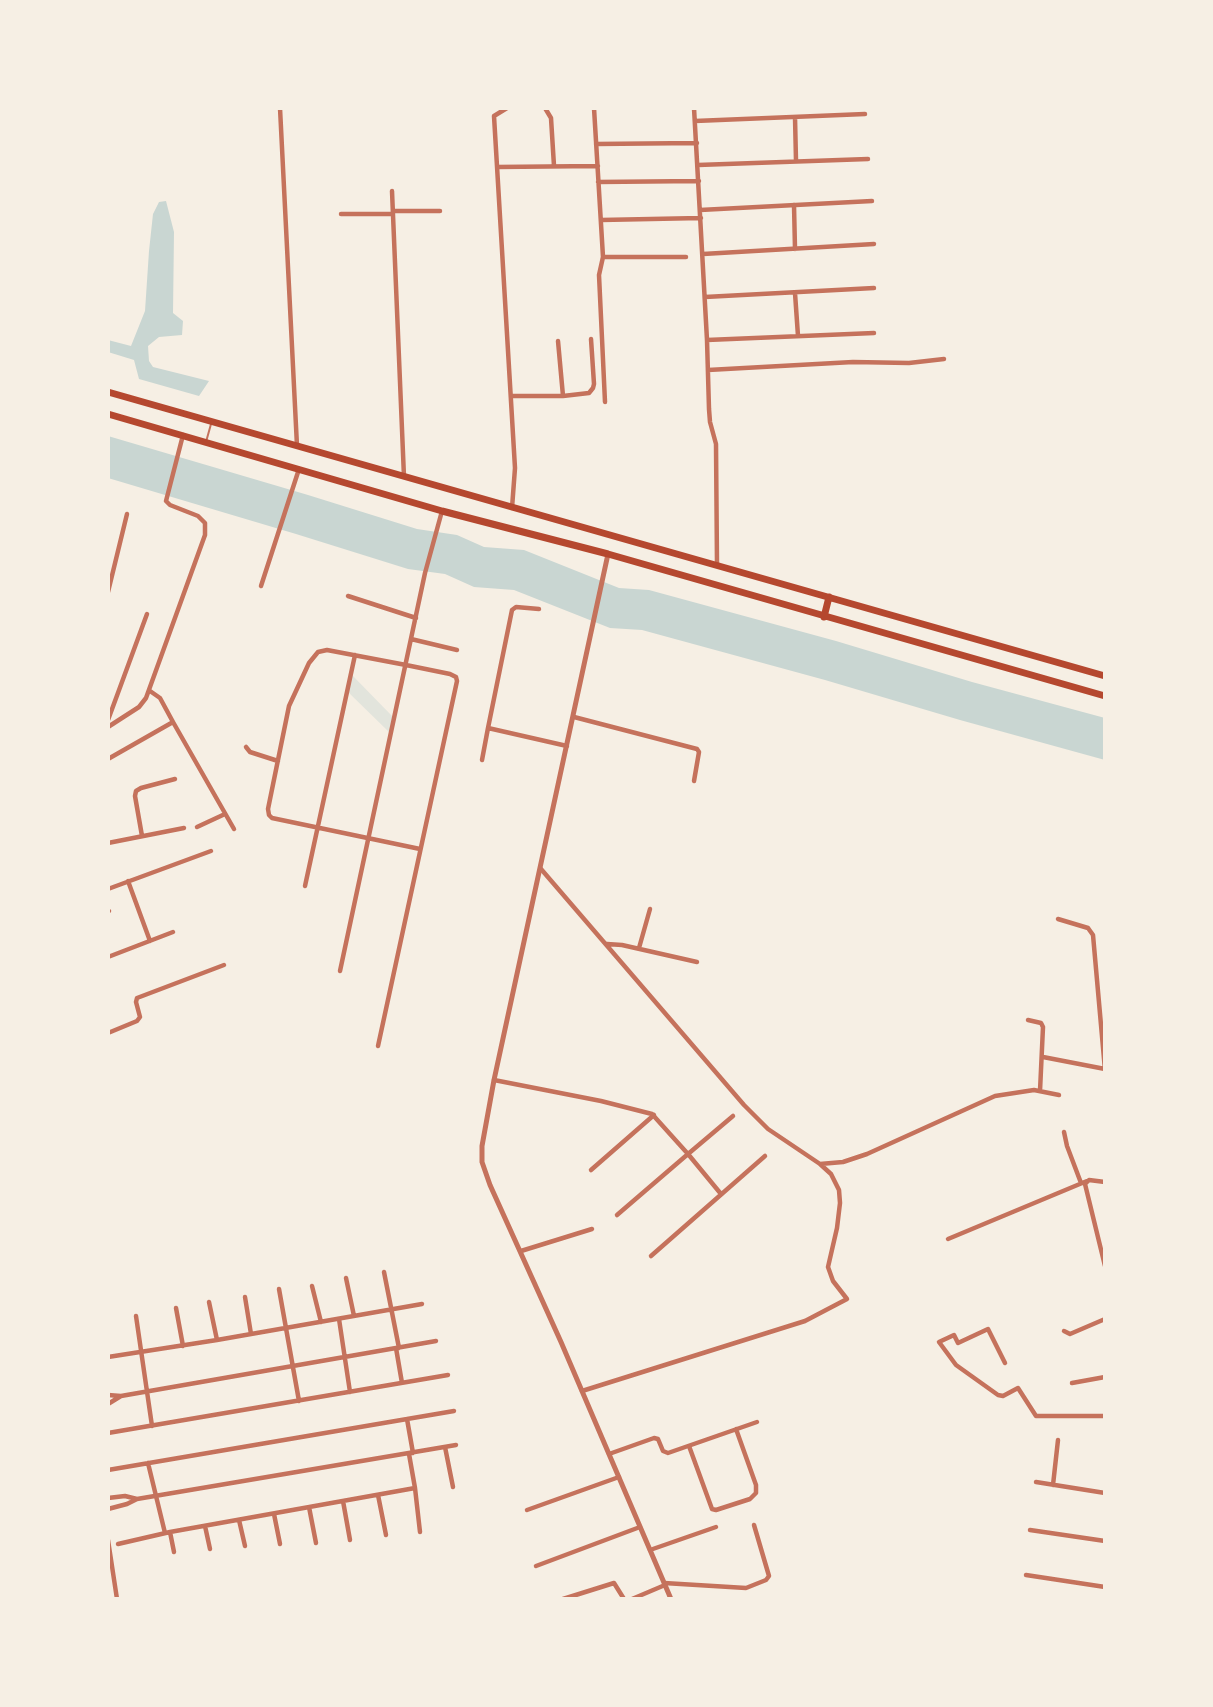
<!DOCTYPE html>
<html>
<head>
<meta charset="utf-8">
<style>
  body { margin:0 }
  #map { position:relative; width:1213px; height:1707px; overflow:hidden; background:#f6efe4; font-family:Rubik,sans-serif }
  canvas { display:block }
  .frame { position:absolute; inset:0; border:110px solid #f6efe4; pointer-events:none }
</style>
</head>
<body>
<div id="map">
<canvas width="1213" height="1707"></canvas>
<div class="frame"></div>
</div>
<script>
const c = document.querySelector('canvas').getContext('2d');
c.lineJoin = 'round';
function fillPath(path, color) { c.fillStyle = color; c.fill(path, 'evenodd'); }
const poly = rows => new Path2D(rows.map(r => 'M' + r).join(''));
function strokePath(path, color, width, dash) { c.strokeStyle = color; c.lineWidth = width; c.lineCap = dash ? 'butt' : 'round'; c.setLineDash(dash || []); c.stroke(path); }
fillPath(poly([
  [352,675,394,718,391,734,348,692]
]), '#e2e4dc');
fillPath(poly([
  [166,201,174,232,173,313,183,321,182,335,159,337,148,346,149,361,153,367,209,381,199,396,139,379,134,360,108,352,108,340,131,346,145,311,149,251,153,214,159,202],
  [108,436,308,495,417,529,457,535,484,547,524,550,619,588,649,590,836,641,972,682,1105,718,1105,760,960,720,825,680,642,630,610,628,514,590,474,587,445,574,408,569,296,534,108,478]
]), '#c9d6d2');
strokePath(poly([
  [206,442,211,424]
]), '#c5725c', 2);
strokePath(poly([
  [280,108,297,446],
  [507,108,494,116,515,468,512,508],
  [545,108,551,118,554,166],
  [594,108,603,257,599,275,605,402],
  [694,108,707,340,709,409,710,422,716,444,717,565],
  [795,117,796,161],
  [695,121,865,114],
  [596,144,697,143],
  [698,165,868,159],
  [497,167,598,166],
  [598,182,699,181],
  [392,191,404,477],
  [794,205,795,249],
  [700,210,872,201],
  [393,211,440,211],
  [341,214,393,214],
  [601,220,701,218],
  [703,254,874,244],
  [603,257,686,257],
  [795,293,798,336],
  [705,297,874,288],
  [707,340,874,333],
  [558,341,563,396],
  [708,370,853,362,909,363,944,359],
  [512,396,563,396,589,393,593,388,594,384,591,339],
  [261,586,299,469],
  [108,592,127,514],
  [348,596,416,618],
  [411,639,457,650],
  [150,691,160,698,173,722],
  [574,717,697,749,699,752,694,781],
  [108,720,147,614],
  [108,727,139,707,146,698,205,535,205,523,198,516,170,505,166,501,183,435],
  [488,728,512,610,516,607,539,609],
  [246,747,250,752,278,761],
  [108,759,173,722,234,829],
  [482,760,488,728,567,746],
  [197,827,225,814],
  [142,836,135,796,136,791,141,788,175,779],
  [108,843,184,828],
  [541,869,744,1105,768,1129,820,1164,831,1174,839,1190,840,1203,837,1228,828,1267,833,1281,847,1299,805,1321,582,1391],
  [128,881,150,941],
  [305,886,355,655],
  [108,889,211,851],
  [108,912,109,911],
  [1058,919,1088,928,1093,935,1105,1070],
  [607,944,622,945,697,962],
  [639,948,650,909],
  [108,957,173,932],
  [340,971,425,573,442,511],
  [1028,1020,1041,1023,1043,1027,1040,1091],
  [108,1033,137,1021,140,1017,136,1002,137,998,224,965],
  [378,1046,457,681,456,677,450,674,406,665,327,650,318,652,309,663,289,706,268,809,269,815,272,818,420,849],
  [1043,1057,1105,1069],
  [494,1080,601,1101,652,1114,688,1154,733,1116],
  [1064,1132,1067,1146,1081,1183],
  [820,1164,843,1162,867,1154,995,1096,1034,1090,1059,1095],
  [591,1170,654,1115],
  [1105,1182,1089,1180,1085,1184,1105,1266],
  [617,1215,688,1154,721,1194],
  [948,1239,1087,1181],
  [521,1251,592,1229],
  [651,1256,765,1156],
  [384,1272,399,1348],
  [346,1278,354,1316],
  [312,1286,321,1322],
  [279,1289,299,1401],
  [245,1297,251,1334],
  [209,1302,217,1340],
  [176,1308,183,1346],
  [136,1316,152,1426],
  [339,1319,350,1392],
  [1064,1331,1070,1334,1105,1319],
  [396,1348,402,1383],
  [108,1357,217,1340,422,1304],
  [1005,1363,988,1329,958,1343,954,1335,939,1342,956,1365,998,1395,1003,1396,1018,1388,1036,1416,1105,1416],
  [1072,1383,1105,1377],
  [108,1395,121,1396,436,1341],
  [108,1404,121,1396],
  [407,1419,413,1453],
  [108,1433,448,1375],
  [689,1446,712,1509,716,1510,750,1499,756,1493,756,1485,736,1429],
  [445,1447,453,1487],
  [609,1454,654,1438,658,1439,663,1451,668,1453,757,1422],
  [148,1463,165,1533],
  [108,1470,454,1411],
  [1036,1482,1105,1493],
  [1053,1485,1058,1440],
  [415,1488,420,1532],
  [378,1495,386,1535],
  [108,1498,125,1496,137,1499],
  [343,1501,350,1540],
  [309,1507,316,1543],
  [108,1509,127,1504,137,1499,456,1445],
  [527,1510,619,1477],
  [274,1514,280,1544],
  [239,1520,245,1546],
  [205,1526,210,1549],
  [1030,1530,1105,1541],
  [170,1532,174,1552],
  [108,1540,117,1599],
  [118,1544,170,1532,415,1488,409,1454],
  [650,1550,716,1527],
  [536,1566,640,1527],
  [1026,1575,1105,1587],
  [664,1583,746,1588,766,1580,769,1576,754,1525],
  [563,1599,614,1583,624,1599],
  [632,1599,665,1585]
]), '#c5725c', 4.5);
strokePath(poly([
  [608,554,494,1080,482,1146,482,1162,490,1185,561,1342,671,1599]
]), '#c5725c', 5);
strokePath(poly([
  [108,392,1105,676],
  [108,414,442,511,608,554,1105,696],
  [824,617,829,597]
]), '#b5482f', 7);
</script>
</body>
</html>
